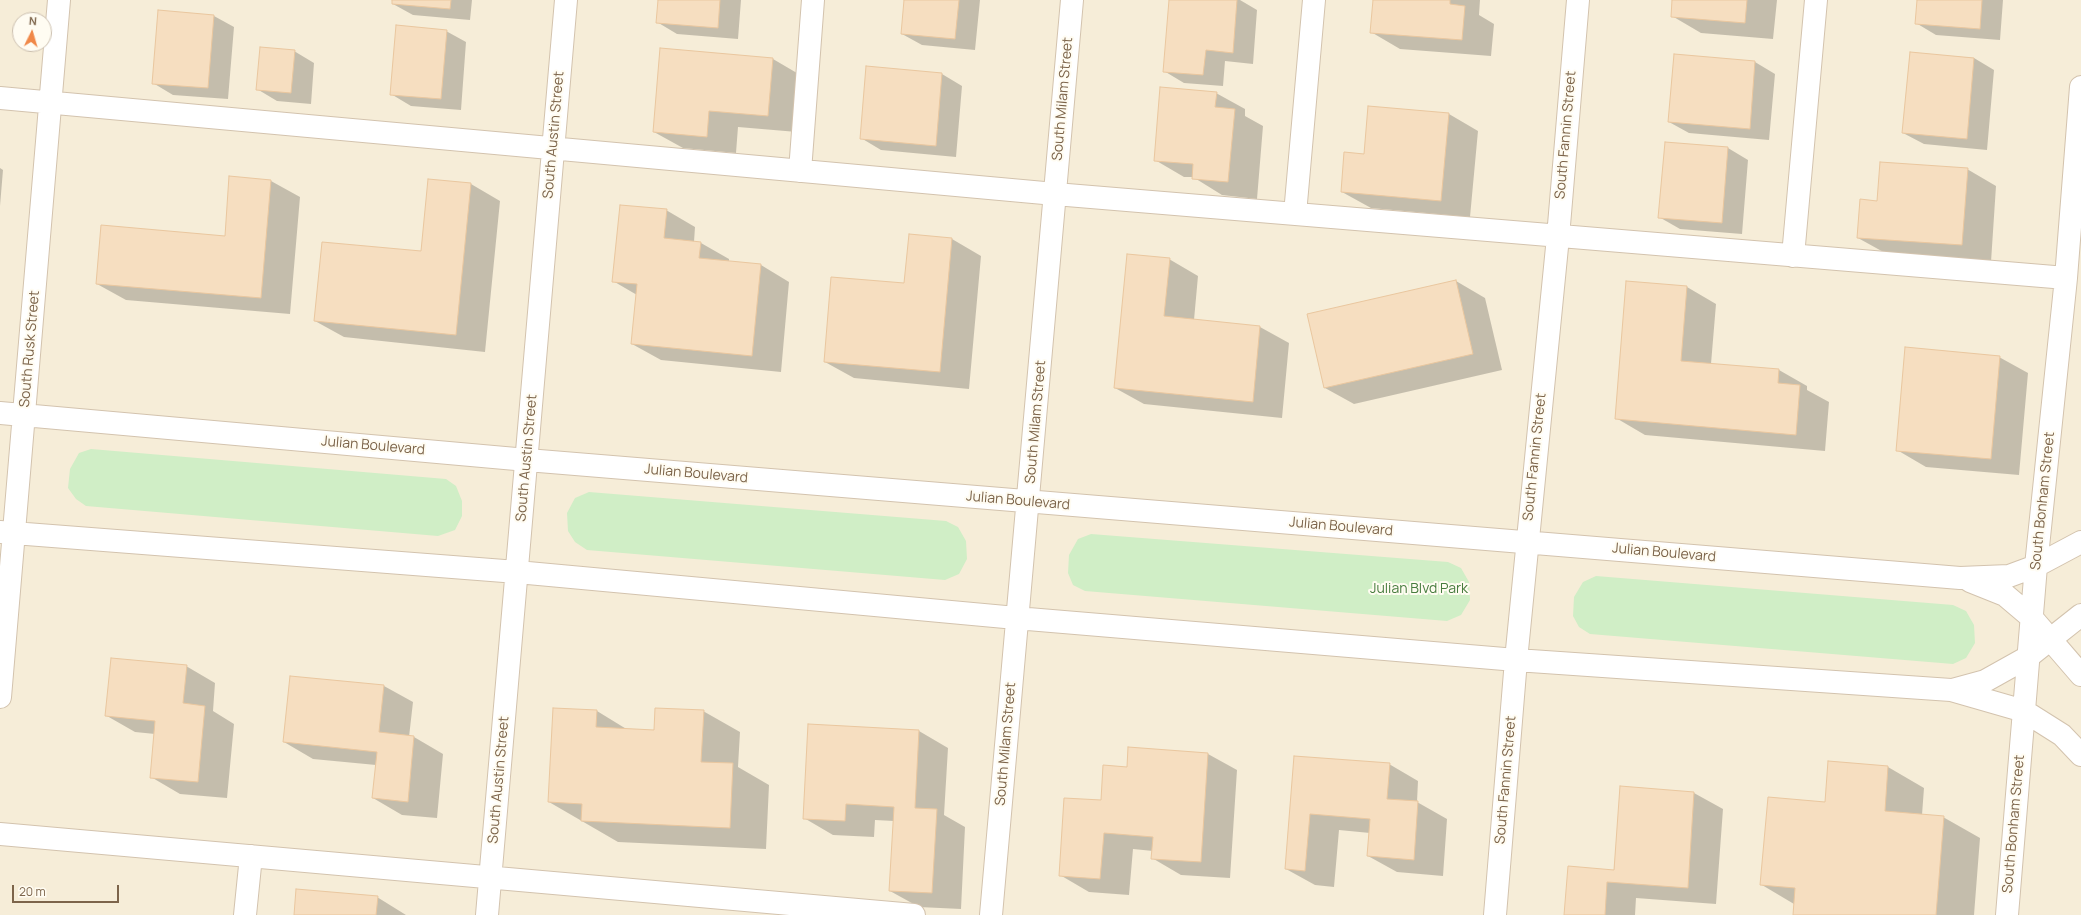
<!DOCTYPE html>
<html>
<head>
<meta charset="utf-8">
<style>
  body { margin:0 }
  #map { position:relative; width:2081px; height:915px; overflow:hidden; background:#fefaea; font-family:Manrope,sans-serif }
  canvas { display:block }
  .north { position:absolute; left:12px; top:12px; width:40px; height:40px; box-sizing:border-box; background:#fffcf2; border:1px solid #cbbfaf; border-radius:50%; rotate:5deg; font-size:11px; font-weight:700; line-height:16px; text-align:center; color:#7c644a }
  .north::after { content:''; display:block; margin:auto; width:14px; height:18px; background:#f08848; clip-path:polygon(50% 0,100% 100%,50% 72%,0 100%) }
  .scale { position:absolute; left:12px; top:885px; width:107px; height:18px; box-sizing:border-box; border:2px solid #7c644a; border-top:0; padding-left:5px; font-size:12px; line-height:14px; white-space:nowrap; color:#7c644a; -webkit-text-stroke:3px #fffcf2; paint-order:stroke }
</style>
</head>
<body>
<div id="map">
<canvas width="2081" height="915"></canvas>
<div class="north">N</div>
<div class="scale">20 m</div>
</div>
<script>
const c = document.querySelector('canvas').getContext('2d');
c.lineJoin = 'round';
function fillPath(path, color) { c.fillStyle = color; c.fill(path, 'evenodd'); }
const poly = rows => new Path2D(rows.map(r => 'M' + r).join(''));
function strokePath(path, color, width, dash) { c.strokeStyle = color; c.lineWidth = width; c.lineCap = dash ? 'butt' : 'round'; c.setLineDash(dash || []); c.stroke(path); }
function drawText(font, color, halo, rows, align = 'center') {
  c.font = font + ' Manrope,sans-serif'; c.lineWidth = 4; c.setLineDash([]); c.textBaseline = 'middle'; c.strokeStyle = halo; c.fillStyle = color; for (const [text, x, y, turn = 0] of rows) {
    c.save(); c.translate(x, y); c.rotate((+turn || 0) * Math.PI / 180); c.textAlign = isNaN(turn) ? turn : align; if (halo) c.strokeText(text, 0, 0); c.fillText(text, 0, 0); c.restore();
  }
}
fillPath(poly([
  [0,0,2081,0,2081,915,0,915],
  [20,20,44,20,44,44,20,44]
]), '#f6edd8');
fillPath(poly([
  [91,449,446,479,456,486,462,501,462,516,455,530,438,536,86,506,76,499,68,488,70,469,79,453],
  [589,492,946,521,958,527,966,541,967,559,959,574,945,580,587,550,575,542,568,531,567,513,575,498],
  [1091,534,1448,562,1461,568,1469,582,1470,600,1461,615,1447,621,1085,591,1073,585,1068,573,1069,555,1078,539],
  [1596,576,1953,605,1966,611,1974,625,1975,643,1966,658,1953,664,1590,634,1579,627,1573,616,1574,597,1583,582]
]), '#d0eec6');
fillPath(poly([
  [393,0,472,0,470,20,413,15,393,4],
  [659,0,741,0,738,39,677,34,657,22],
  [905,0,980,0,975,50,922,45,902,34],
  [1170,0,1240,0,1257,10,1253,64,1225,61,1223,86,1184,83,1164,71],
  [1374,0,1480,0,1479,15,1494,24,1491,56,1400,49,1371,32],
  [1673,0,1777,0,1773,39,1701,33,1672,16],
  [1918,0,2003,0,2000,40,1936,35,1916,23],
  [214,16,234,27,228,99,173,95,153,83],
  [446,31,466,42,461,110,411,106,391,94],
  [294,51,314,63,311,104,277,101,257,89],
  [1910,53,1974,58,1994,70,1987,150,1924,144,1903,133],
  [1675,55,1755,62,1775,74,1769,140,1689,133,1669,122],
  [773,59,802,76,797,132,738,127,736,153,683,148,654,132],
  [942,74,962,86,956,157,881,150,861,138],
  [1216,93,1245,109,1245,116,1263,126,1257,199,1222,195,1193,177,1184,177,1155,160],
  [1449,114,1478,131,1470,217,1371,208,1342,192,1365,155],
  [1666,143,1728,148,1748,160,1742,234,1680,229,1659,217],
  [0,168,3,170,0,206],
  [1967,169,1996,186,1991,262,1887,254,1858,238,1878,202],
  [429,180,471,184,500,201,485,352,344,337,315,321,422,252],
  [271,181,300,197,290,314,126,300,97,284,226,237],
  [666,210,695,227,694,242,701,243,729,259,729,262,761,265,789,282,781,372,661,360,632,344,637,295,613,281],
  [910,235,952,239,981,256,969,389,854,378,825,362,905,284],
  [1169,259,1198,276,1194,320,1260,327,1289,343,1282,418,1144,404,1115,388],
  [1456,281,1485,298,1502,370,1354,404,1325,388],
  [1627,282,1687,287,1716,304,1711,364,1779,370,1807,386,1807,390,1829,402,1825,451,1645,435,1616,418],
  [1999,357,2028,373,2019,475,1926,467,1897,450],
  [186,666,215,683,213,711,234,724,227,798,180,794,151,777,155,734,135,732,107,716],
  [384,686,413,702,409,737,414,737,443,754,437,818,402,815,373,798,376,765,313,759,284,742],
  [597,711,628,730,655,731,703,711,740,732,738,767,769,785,766,849,618,842,549,802],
  [919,731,948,748,944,815,965,827,961,909,919,907,890,891,894,821,875,820,874,837,833,835,804,818],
  [1129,748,1208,754,1237,770,1230,878,1181,875,1152,858,1153,851,1133,849,1129,895,1089,892,1060,875,1128,769],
  [1295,757,1389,764,1418,781,1417,802,1447,819,1443,876,1397,872,1368,856,1370,833,1339,830,1334,887,1315,885,1286,869],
  [1888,767,1924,788,1922,815,1943,817,1980,838,1974,915,1794,915,1794,904,1762,885,1826,803],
  [1621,787,1694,793,1723,809,1716,904,1636,898,1635,915,1565,915,1614,871],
  [377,897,406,915,295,915]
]), '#0003');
const building = poly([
  [392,0,451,0,450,9,392,4,392,0],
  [658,0,720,0,718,28,656,23,658,0],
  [904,0,959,0,955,39,901,34,904,0],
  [1169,0,1237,0,1233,53,1206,50,1203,75,1163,72,1169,0],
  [1373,0,1450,0,1450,4,1465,6,1462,40,1370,33,1373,0],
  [1672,0,1747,0,1745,23,1671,17,1672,0],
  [1917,0,1982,0,1980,29,1915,24,1917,0],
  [158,10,214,15,208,88,152,84,158,10],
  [396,25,447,30,441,99,390,95,396,25],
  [260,47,295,50,291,93,256,90,260,47],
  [660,48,773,58,768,116,709,111,707,137,653,132,660,48],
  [1910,52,1974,58,1967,139,1902,133,1910,52],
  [1674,54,1755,61,1750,129,1668,122,1674,54],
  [866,66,942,73,936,146,860,139,866,66],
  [1160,87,1217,92,1215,107,1235,109,1228,182,1192,179,1193,164,1154,161,1160,87],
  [1368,106,1449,113,1441,201,1341,192,1344,152,1364,154,1368,106],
  [1665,142,1728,147,1722,223,1658,218,1665,142],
  [1880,162,1968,168,1962,245,1857,238,1860,199,1877,201,1880,162],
  [229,176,271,180,261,298,96,284,101,225,225,236,229,176],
  [428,179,471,183,456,335,314,321,322,242,421,251,428,179],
  [620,205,667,209,664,238,701,242,699,258,761,264,752,356,631,344,637,284,612,282,620,205],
  [909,234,952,238,940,372,824,362,831,277,904,283,909,234],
  [1127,254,1170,258,1164,316,1260,326,1253,402,1114,388,1127,254],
  [1456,280,1473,354,1324,388,1307,314,1456,280],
  [1626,281,1687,286,1681,361,1779,369,1778,383,1800,385,1796,435,1615,419,1626,281],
  [1905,347,2000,356,1991,459,1896,451,1905,347],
  [111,658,187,665,183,703,205,706,198,782,150,778,155,721,105,716,111,658],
  [290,676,384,685,379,732,414,736,408,802,372,798,377,752,283,742,290,676],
  [553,708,597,710,596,727,654,730,655,708,704,710,701,762,733,763,730,828,581,821,582,804,548,802,553,708],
  [808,724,919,730,915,808,937,809,932,893,889,891,894,807,846,804,845,821,803,819,808,724],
  [1128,747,1208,753,1201,862,1151,859,1153,837,1104,833,1100,879,1059,876,1064,798,1101,800,1103,765,1127,767,1128,747],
  [1294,756,1390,763,1387,799,1418,801,1414,860,1367,856,1370,819,1310,814,1305,871,1285,869,1294,756],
  [1828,761,1888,766,1885,811,1944,816,1936,915,1793,915,1795,888,1760,885,1768,797,1825,802,1828,761],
  [1620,786,1694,792,1688,888,1607,882,1605,915,1564,915,1568,866,1614,870,1620,786],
  [296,889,378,896,376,915,294,915,296,889]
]);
fillPath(building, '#f6dec0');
strokePath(building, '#eac79f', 1);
const minor = poly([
  [0,98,1055,194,2066,278],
  [800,171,813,0],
  [1295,214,1314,0],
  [1793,256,1816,0],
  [0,413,527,460,1960,578,2009,576,2036,566,2081,542],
  [0,532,517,572,1016,618,1516,660,1951,690,2024,711,2062,735,2081,755],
  [1970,581,2005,595,2031,617,2081,675],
  [1952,690,1985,681,2028,657,2081,615],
  [0,697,59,0],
  [0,834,914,915],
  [245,915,251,856],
  [487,915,566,0],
  [991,915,1072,0],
  [1495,915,1516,660,1558,237,1578,0],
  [2007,915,2036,566,2066,278,2081,87]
]);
strokePath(minor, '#d3c3ae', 24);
strokePath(minor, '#fff', 22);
drawText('14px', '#7c644a', '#fffcf2', [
  ["South Milam Street",1063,99,-85],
  ["South Austin Street",554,135,-85],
  ["South Fannin Street",1566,135,-85],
  ["South Rusk Street",30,349,-85],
  ["South Milam Street",1036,422,-85],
  ["Julian Boulevard",373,446,5],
  ["South Fannin Street",1535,457,-84],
  ["South Austin Street",527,458,-85],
  ["Julian Boulevard",696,474,5],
  ["Julian Boulevard",1018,501,5],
  ["South Bonham Street",2043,501,-84],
  ["Julian Boulevard",1341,527,5],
  ["Julian Boulevard",1664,553,5],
  ["South Milam Street",1006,744,-85],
  ["South Austin Street",499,780,-85],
  ["South Fannin Street",1506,780,-85],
  ["South Bonham Street",2014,824,-85]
]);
drawText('14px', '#477c3e', '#fffcf2', [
  ["Julian Blvd Park",1419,589]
]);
</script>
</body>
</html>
